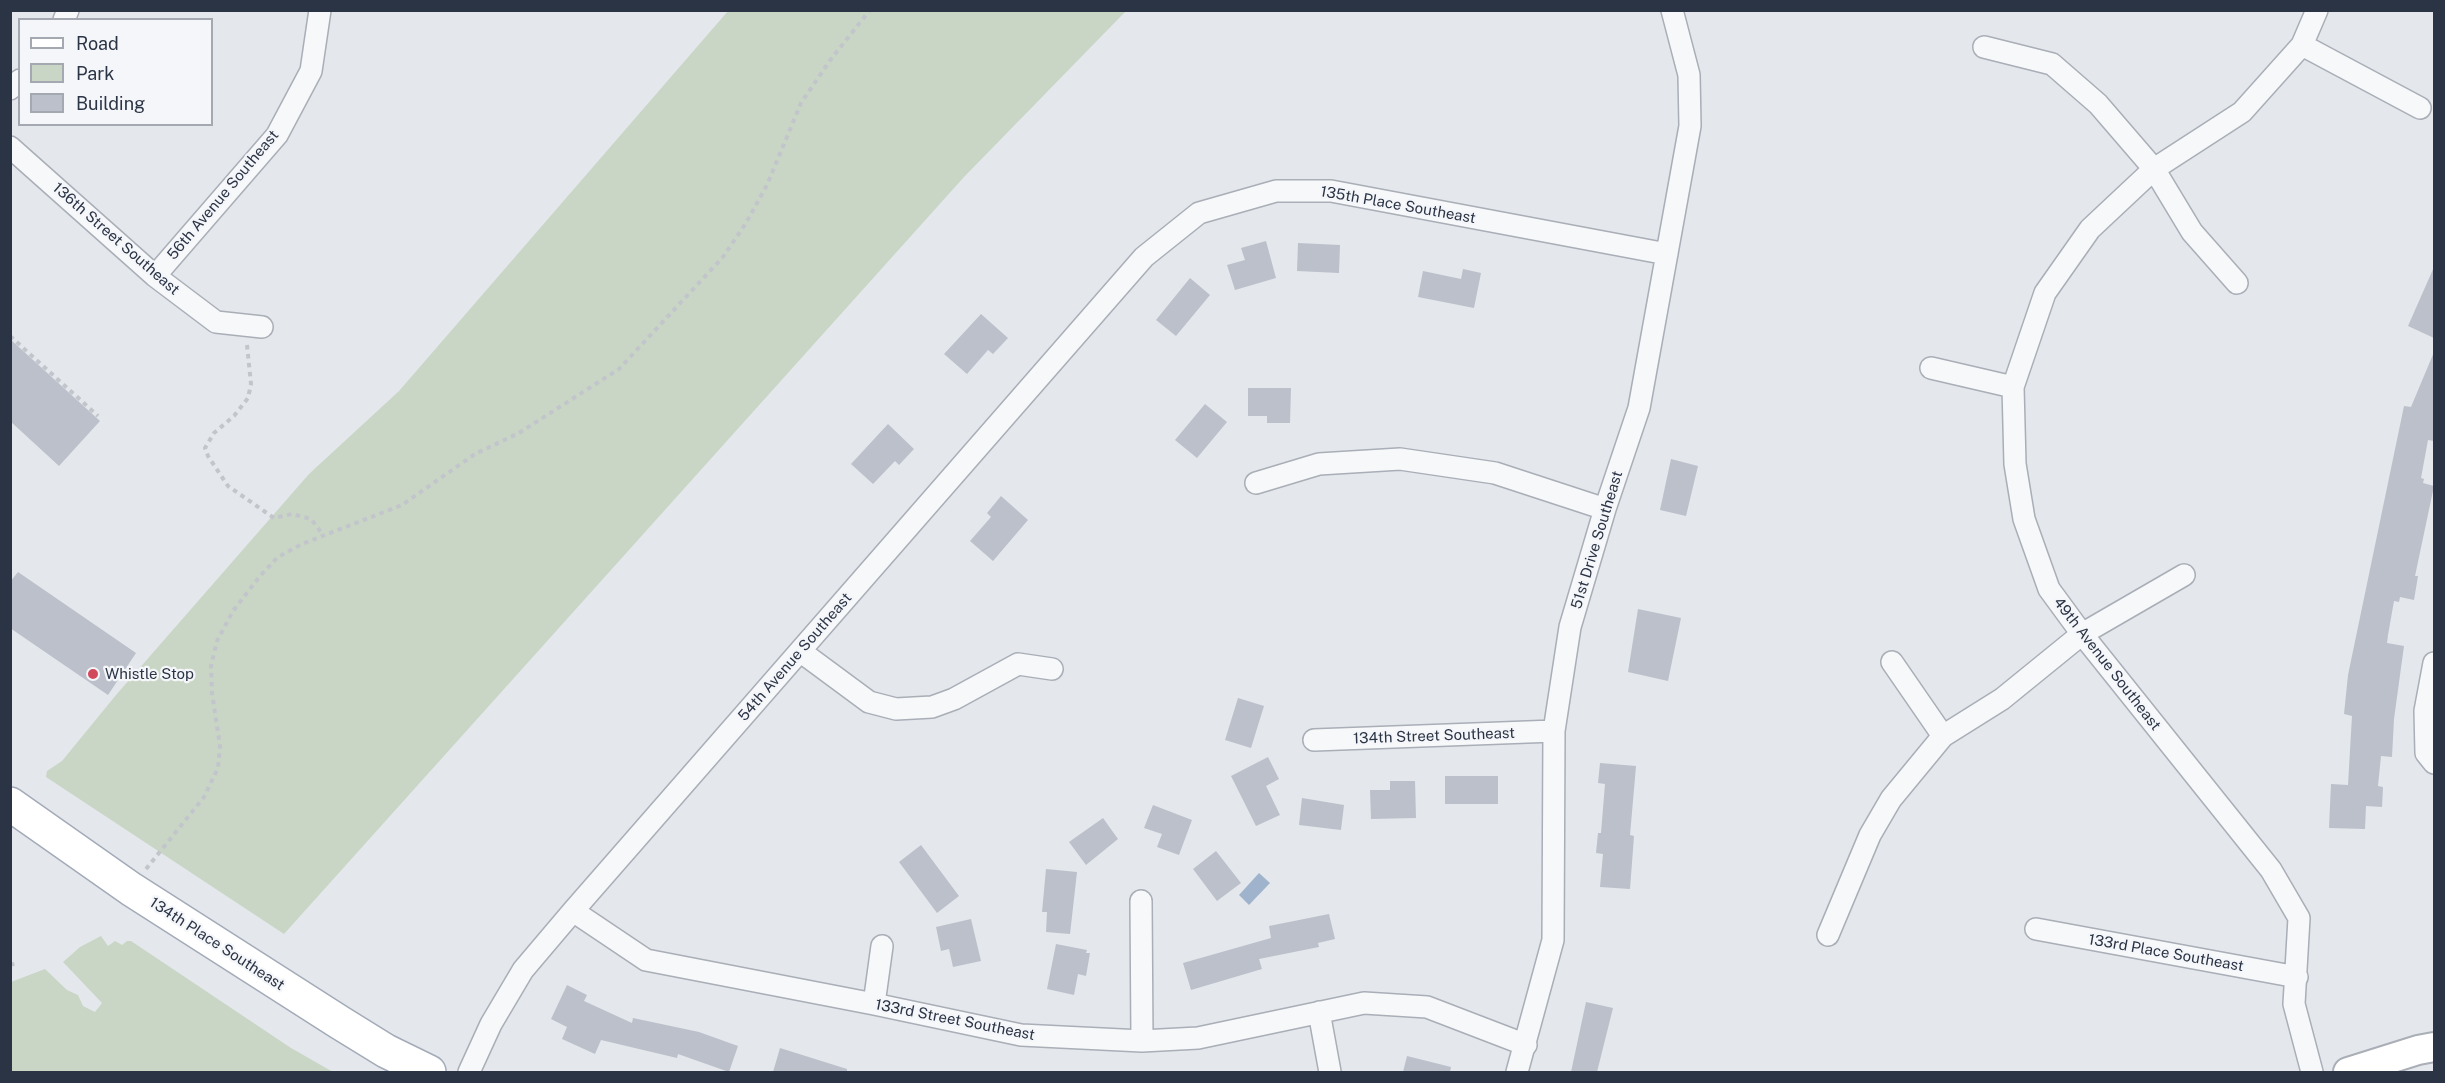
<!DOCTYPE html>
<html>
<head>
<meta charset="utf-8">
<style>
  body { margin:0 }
  #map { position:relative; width:2445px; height:1083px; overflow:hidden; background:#e4e7ec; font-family:"Public Sans",sans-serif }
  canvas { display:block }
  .frame { position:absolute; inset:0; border:12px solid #2b3445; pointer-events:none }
  .legend { position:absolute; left:18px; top:18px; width:195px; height:108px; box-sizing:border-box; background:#f4f6f9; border:2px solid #a4a8b1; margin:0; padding:8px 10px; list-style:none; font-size:18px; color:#2b3445 }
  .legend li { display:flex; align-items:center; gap:12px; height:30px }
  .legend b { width:30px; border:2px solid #a4a8b1 }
</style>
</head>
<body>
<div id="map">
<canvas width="2445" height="1083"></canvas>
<div class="frame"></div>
<ul class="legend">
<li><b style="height:8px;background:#fff"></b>Road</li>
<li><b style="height:16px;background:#c9d6c5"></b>Park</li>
<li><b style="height:16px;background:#bbc0ca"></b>Building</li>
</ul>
</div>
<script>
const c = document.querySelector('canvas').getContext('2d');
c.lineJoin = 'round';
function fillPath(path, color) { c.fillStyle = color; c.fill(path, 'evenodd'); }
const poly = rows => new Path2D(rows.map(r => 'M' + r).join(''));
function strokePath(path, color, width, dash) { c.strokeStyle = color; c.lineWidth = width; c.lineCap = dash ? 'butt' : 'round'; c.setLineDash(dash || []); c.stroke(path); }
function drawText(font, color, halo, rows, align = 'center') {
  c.font = font + ' "Public Sans",sans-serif'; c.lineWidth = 4.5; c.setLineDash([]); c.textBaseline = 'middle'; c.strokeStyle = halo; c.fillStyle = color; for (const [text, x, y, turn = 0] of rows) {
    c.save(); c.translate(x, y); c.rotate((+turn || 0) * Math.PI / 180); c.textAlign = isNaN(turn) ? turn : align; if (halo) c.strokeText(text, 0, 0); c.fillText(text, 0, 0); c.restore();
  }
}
fillPath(poly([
  [728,11,1126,11,964,177,284,934,46,777,47,771,62,761,116,695,309,474,399,391],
  [101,936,108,946,115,941,122,945,127,941,131,941,291,1048,333,1072,11,1072,11,982,45,969,67,990,78,995,83,1006,95,1012,102,1003,63,962,80,947]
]), '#c9d6c5');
fillPath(poly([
  [1259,873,1270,883,1249,905,1239,895]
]), '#9fb4cc');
fillPath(poly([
  [1266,241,1276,278,1235,290,1227,265,1245,260,1241,248],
  [1298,243,1340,245,1339,273,1297,271],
  [2434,267,2434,338,2408,326],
  [1463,269,1481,273,1474,308,1418,297,1423,271,1461,279],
  [1190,278,1210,295,1176,336,1156,320],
  [981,314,1008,338,993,354,988,350,967,374,944,354],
  [10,339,100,421,59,466,10,421],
  [2434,352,2434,441,2428,440,2421,478,2424,479,2423,483,2434,486,2415,576,2418,576,2414,600,2400,597,2399,602,2394,601,2388,635,2387,643,2404,646,2394,719,2392,757,2381,756,2378,786,2383,787,2382,807,2366,806,2365,829,2329,828,2331,784,2348,785,2352,716,2344,714,2348,675,2404,406,2411,407],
  [1248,388,1291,388,1290,423,1267,423,1267,416,1248,416],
  [1205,404,1227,422,1197,458,1175,440],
  [888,424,914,449,899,465,895,461,873,484,851,464],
  [1671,459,1698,466,1686,516,1660,510],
  [1001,496,1028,520,993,561,970,541,991,517,987,513],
  [18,572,136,653,108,695,10,628,10,582],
  [1638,609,1681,618,1668,681,1628,672],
  [1238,698,1264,706,1251,748,1225,740],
  [1268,757,1279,779,1266,786,1280,815,1256,826,1231,776],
  [1600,763,1636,766,1630,835,1634,836,1630,889,1600,887,1603,854,1596,853,1598,833,1601,833,1605,784,1598,783],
  [1445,776,1498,776,1498,804,1445,804],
  [1390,781,1415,781,1416,818,1371,819,1370,790,1390,790],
  [1302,798,1344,805,1341,830,1299,825],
  [1153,805,1192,820,1179,855,1157,847,1162,834,1144,828],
  [1103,818,1118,839,1086,865,1069,842],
  [921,845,959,896,937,913,899,862],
  [1216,851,1241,883,1217,901,1193,869],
  [1046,869,1077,872,1070,934,1046,932,1047,912,1042,912],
  [1329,914,1335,939,1318,943,1319,947,1259,959,1262,969,1191,990,1183,963,1271,938,1269,926],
  [971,919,981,961,953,967,949,949,941,951,936,927],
  [1056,944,1087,950,1086,953,1090,953,1086,976,1078,974,1074,995,1047,989],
  [567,985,587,995,584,1001,632,1023,633,1018,699,1032,738,1046,729,1072,678,1054,677,1058,601,1040,595,1054,562,1039,567,1027,551,1019],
  [1586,1002,1613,1008,1597,1072,1571,1072],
  [780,1048,847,1069,847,1072,773,1072],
  [1407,1056,1451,1067,1450,1072,1403,1072]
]), '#bbc0ca');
const minor = poly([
  [64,20,68,10],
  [2302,45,2420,108],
  [1984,47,2052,64,2098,104,2154,169,2192,232,2237,283],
  [10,89,20,80],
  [10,147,155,276,216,322,262,327],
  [155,276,277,135,311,71,320,10],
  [1931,368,2013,387],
  [1256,483,1319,464,1400,459,1495,473,1605,509],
  [800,651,869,702,896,709,932,707,954,699,1018,664,1052,669],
  [1892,662,1943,736],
  [2434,663,2425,711,2426,753,2434,763],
  [1314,740,1554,731],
  [1141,901,1142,1041],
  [573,911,646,960,874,1004,1021,1035,1142,1041,1198,1038,1364,1003,1427,1007,1526,1045],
  [2036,929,2297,977],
  [1828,935,1870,835,1891,799,1943,736,2002,699,2082,634,2184,575],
  [874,1004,882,946],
  [1319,1012,1330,1072],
  [469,1072,491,1024,523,970,573,911,1144,257,1199,213,1276,191,1331,191,1667,254],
  [1517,1072,1553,940,1554,731,1570,627,1605,509,1639,408,1690,126,1689,75,1672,10],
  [2312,1072,2294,1004,2299,918,2271,870,2082,634,2049,589,2024,519,2015,464,2013,387,2045,293,2090,229,2154,169,2242,112,2302,45,2317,10]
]);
const secondary = poly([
  [2348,1072,2418,1050,2434,1047]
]);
const primary = poly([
  [10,804,131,889,339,1022,386,1051,429,1072]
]);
strokePath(minor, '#a9aeb7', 24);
strokePath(secondary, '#a9aeb7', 32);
strokePath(primary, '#a3abb8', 36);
strokePath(poly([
  [10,336,98,416],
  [247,345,251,384,248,398,234,416,214,433,205,448,208,456,228,486,274,518,292,514,311,519,323,535],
  [146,869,204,797,218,768,220,746,212,693,211,666,217,641,233,611,260,576,278,557,302,544,402,505,475,454,519,433,619,369,723,257,746,223,767,185,801,103,831,59,870,10],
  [10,965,16,963]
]), '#c2c5cb', 4, [4.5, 4.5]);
strokePath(minor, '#f7f8fa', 21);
strokePath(secondary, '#fff', 28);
strokePath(primary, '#fff', 33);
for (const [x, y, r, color] of [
  [93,674,6,"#d1495b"]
]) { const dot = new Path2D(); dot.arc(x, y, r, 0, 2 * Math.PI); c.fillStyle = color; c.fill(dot); strokePath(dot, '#f4f6f9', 2); }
drawText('15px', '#2b3445', '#f4f6f9', [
  ["56th Avenue Southeast",223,195,-50],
  ["135th Place Southeast",1398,205,10],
  ["136th Street Southeast",116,239,41],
  ["51st Drive Southeast",1597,540,-73],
  ["54th Avenue Southeast",795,657,-49],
  ["49th Avenue Southeast",2107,664,52],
  ["134th Street Southeast",1434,736,-2],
  ["134th Place Southeast",217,944,33],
  ["133rd Place Southeast",2166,953,10],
  ["133rd Street Southeast",955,1020,11]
]);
drawText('15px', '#2b3445', '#f4f6f9', [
  ["Whistle Stop",105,674]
], 'left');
</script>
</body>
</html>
